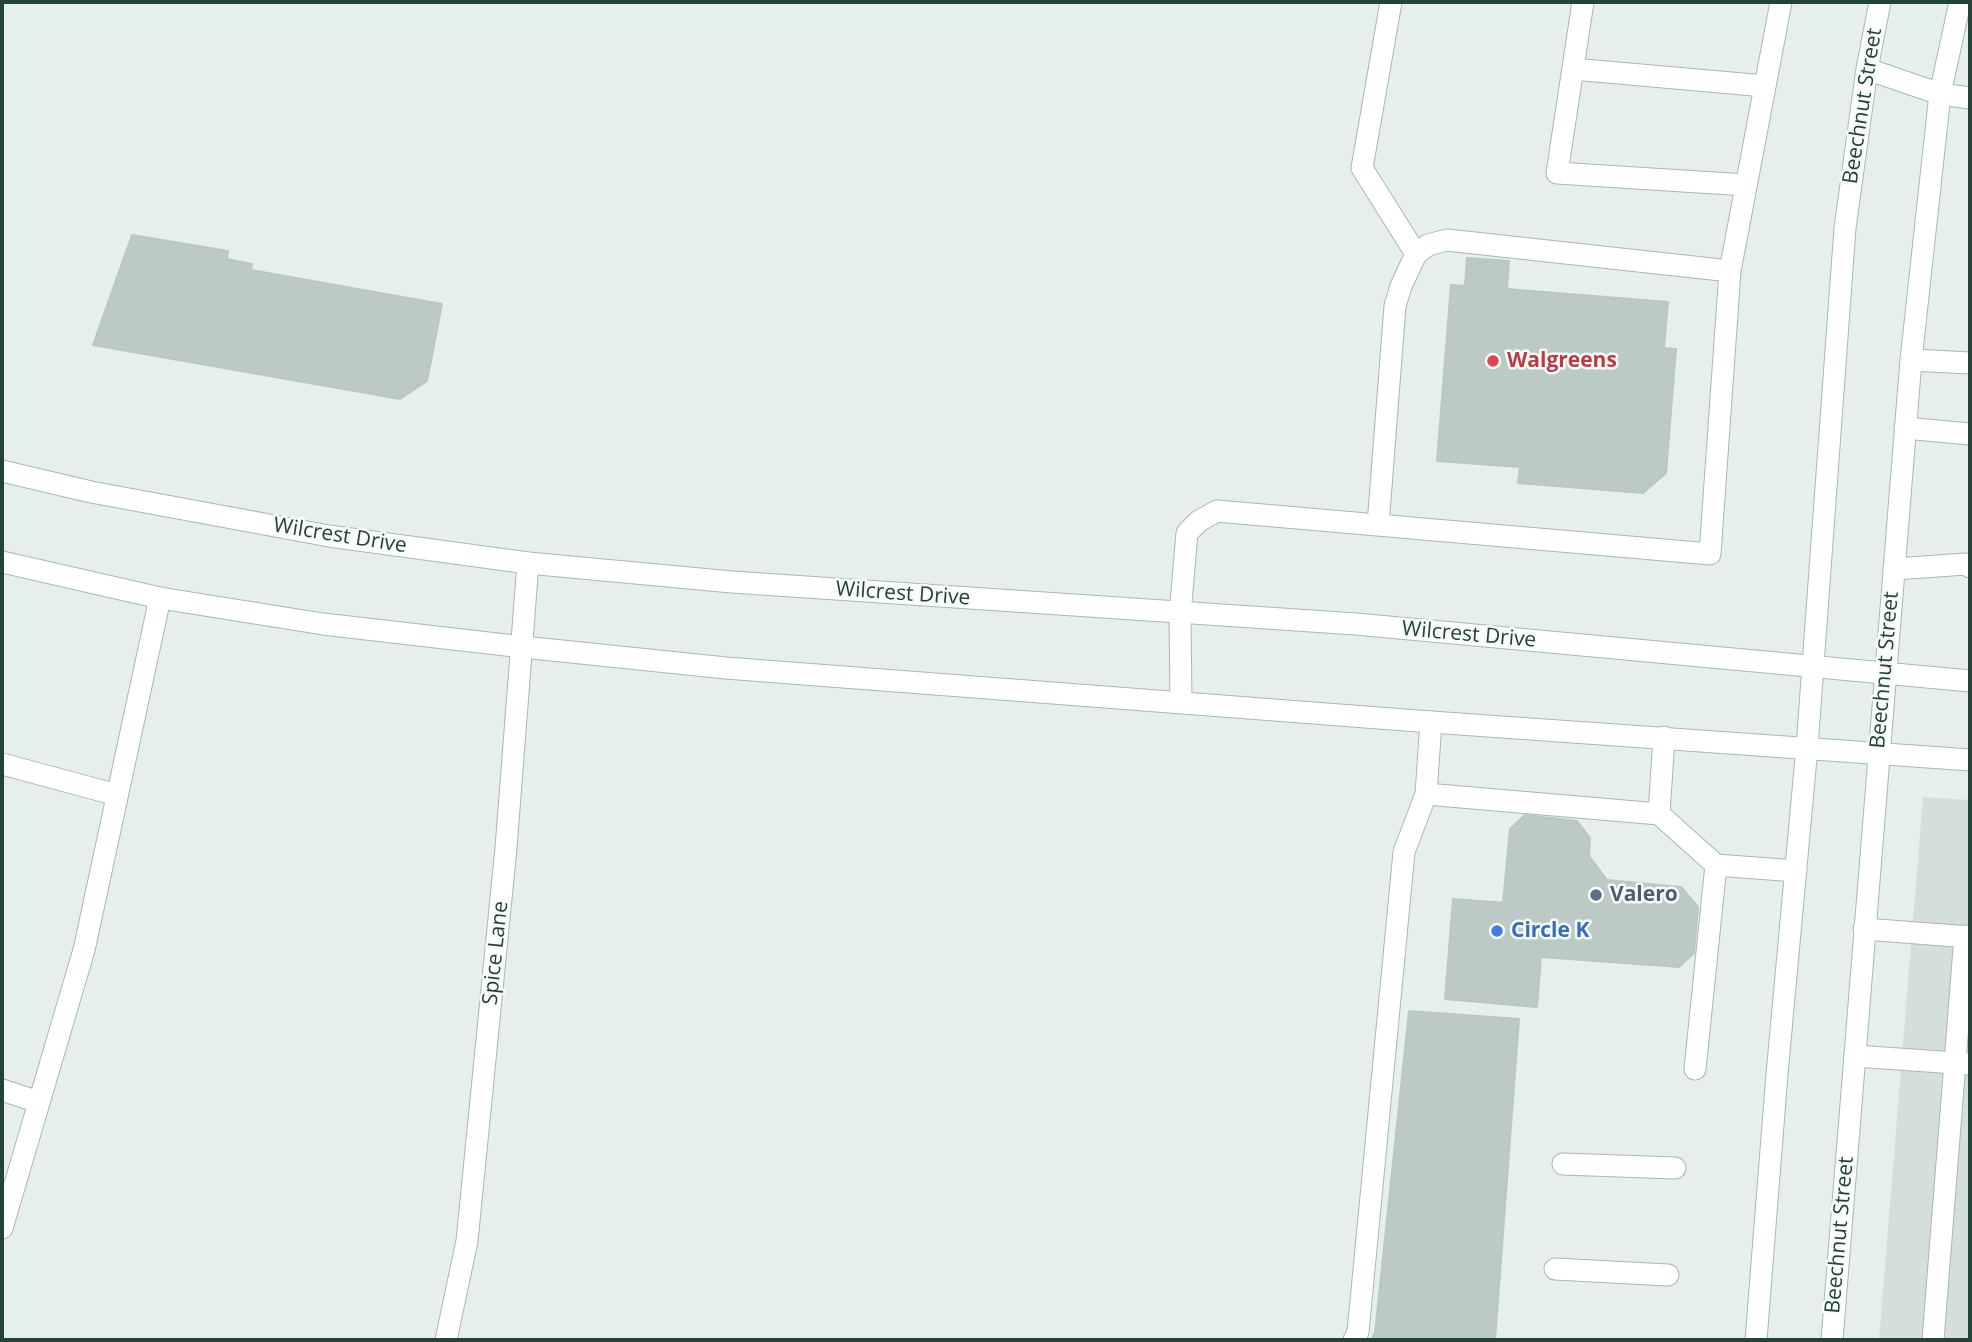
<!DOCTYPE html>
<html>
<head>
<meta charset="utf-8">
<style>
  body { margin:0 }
  #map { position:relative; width:1972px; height:1342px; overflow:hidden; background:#e6efeb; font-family:"Open Sans",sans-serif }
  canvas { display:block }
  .frame { position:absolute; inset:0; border:4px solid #24423a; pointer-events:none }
</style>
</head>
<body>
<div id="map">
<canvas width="1972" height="1342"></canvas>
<div class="frame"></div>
</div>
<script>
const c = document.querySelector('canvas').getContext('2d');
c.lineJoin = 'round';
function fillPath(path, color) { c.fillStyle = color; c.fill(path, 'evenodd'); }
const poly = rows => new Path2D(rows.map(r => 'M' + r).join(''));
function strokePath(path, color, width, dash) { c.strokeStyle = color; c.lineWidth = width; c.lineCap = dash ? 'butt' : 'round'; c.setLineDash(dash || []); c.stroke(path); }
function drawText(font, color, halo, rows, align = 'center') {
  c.font = font + ' "Open Sans",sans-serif'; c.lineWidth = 5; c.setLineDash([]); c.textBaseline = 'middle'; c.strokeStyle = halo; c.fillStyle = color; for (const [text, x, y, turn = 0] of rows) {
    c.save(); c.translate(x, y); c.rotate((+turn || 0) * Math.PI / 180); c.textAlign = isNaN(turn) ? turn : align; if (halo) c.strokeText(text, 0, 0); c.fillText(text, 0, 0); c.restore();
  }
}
fillPath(poly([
  [1923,797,1970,800,1970,1340,1879,1340]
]), '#d4dfda');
const building = poly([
  [132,235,228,251,227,259,252,264,251,270,442,304,427,381,400,399,93,345,132,235],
  [1467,258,1509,261,1507,289,1668,302,1664,348,1676,349,1666,473,1643,493,1518,483,1520,467,1437,461,1451,285,1465,286,1467,258],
  [1525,815,1577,821,1590,838,1589,856,1607,880,1681,887,1698,907,1694,953,1679,967,1541,957,1545,906,1503,903,1510,829,1525,815],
  [1453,899,1545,906,1537,1007,1445,999,1453,899],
  [1409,1011,1519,1019,1495,1340,1371,1340,1375,1333,1409,1011]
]);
fillPath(building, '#bbcac4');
strokePath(building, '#b8c9c2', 2);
const lane = poly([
  [1391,2,1362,168,1416,254],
  [1583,2,1557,173,1746,185],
  [1573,69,1765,86],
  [1940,94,1970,98],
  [1911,360,1970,363],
  [1905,428,1970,434],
  [1378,525,1395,306,1401,286,1416,254,1428,245,1447,240,1730,271],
  [1894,569,1966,564,1970,567],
  [1180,614,1187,533,1199,521,1217,511,1710,554,1730,271,1781,2],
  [2,764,117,795],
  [1426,794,1659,814,1716,865,1695,1069],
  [1659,814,1664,737],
  [1716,865,1796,871],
  [1864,929,1970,937],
  [1855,1056,1970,1064],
  [2,1090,39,1102],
  [1563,1164,1675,1168],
  [2,1228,84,950,160,598],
  [1555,1269,1668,1275],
  [1354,1340,1358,1332,1404,852,1426,794,1431,722],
  [1933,1340,1965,936]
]);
const street = poly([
  [446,1340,467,1241,506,848,528,563]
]);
const secondary = poly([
  [1867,69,1940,94],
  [2,471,91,492,329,536,528,563,732,582,1356,624,1970,681],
  [2,562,160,598,323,624,523,647,726,668,1431,722,1970,760],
  [1180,614,1181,703],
  [1756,1340,1777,1074,1807,747,1845,228,1867,69,1880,2],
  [1832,1340,1911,360,1940,94,1960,2]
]);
strokePath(lane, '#a8b8b2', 23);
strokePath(street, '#a8b8b2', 23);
strokePath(secondary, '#a4bbb3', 23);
strokePath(lane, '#fff', 21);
strokePath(street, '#fff', 21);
strokePath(secondary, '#fff', 21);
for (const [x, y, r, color] of [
  [1493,361,7,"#e0444e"],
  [1596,895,7,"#5c6f8a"],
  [1497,931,7,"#3f7fe0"]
]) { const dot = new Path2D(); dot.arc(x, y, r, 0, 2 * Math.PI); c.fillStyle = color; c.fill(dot); strokePath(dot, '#f7fbf9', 2.5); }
drawText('21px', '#24423a', '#f7fbf9', [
  ["Beechnut Street",1863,106,-81],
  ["Wilcrest Drive",340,536,9],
  ["Wilcrest Drive",903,594,4],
  ["Wilcrest Drive",1469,635,5],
  ["Beechnut Street",1885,670,-85],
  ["Spice Lane",496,953,-84],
  ["Beechnut Street",1840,1235,-85]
]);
drawText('bold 21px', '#be3a42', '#f7fbf9', [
  ["Walgreens",1507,361]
], 'left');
drawText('bold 21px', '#4e5e75', '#f7fbf9', [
  ["Valero",1610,895]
], 'left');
drawText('bold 21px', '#366cbe', '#f7fbf9', [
  ["Circle K",1511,931]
], 'left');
</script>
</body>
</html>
